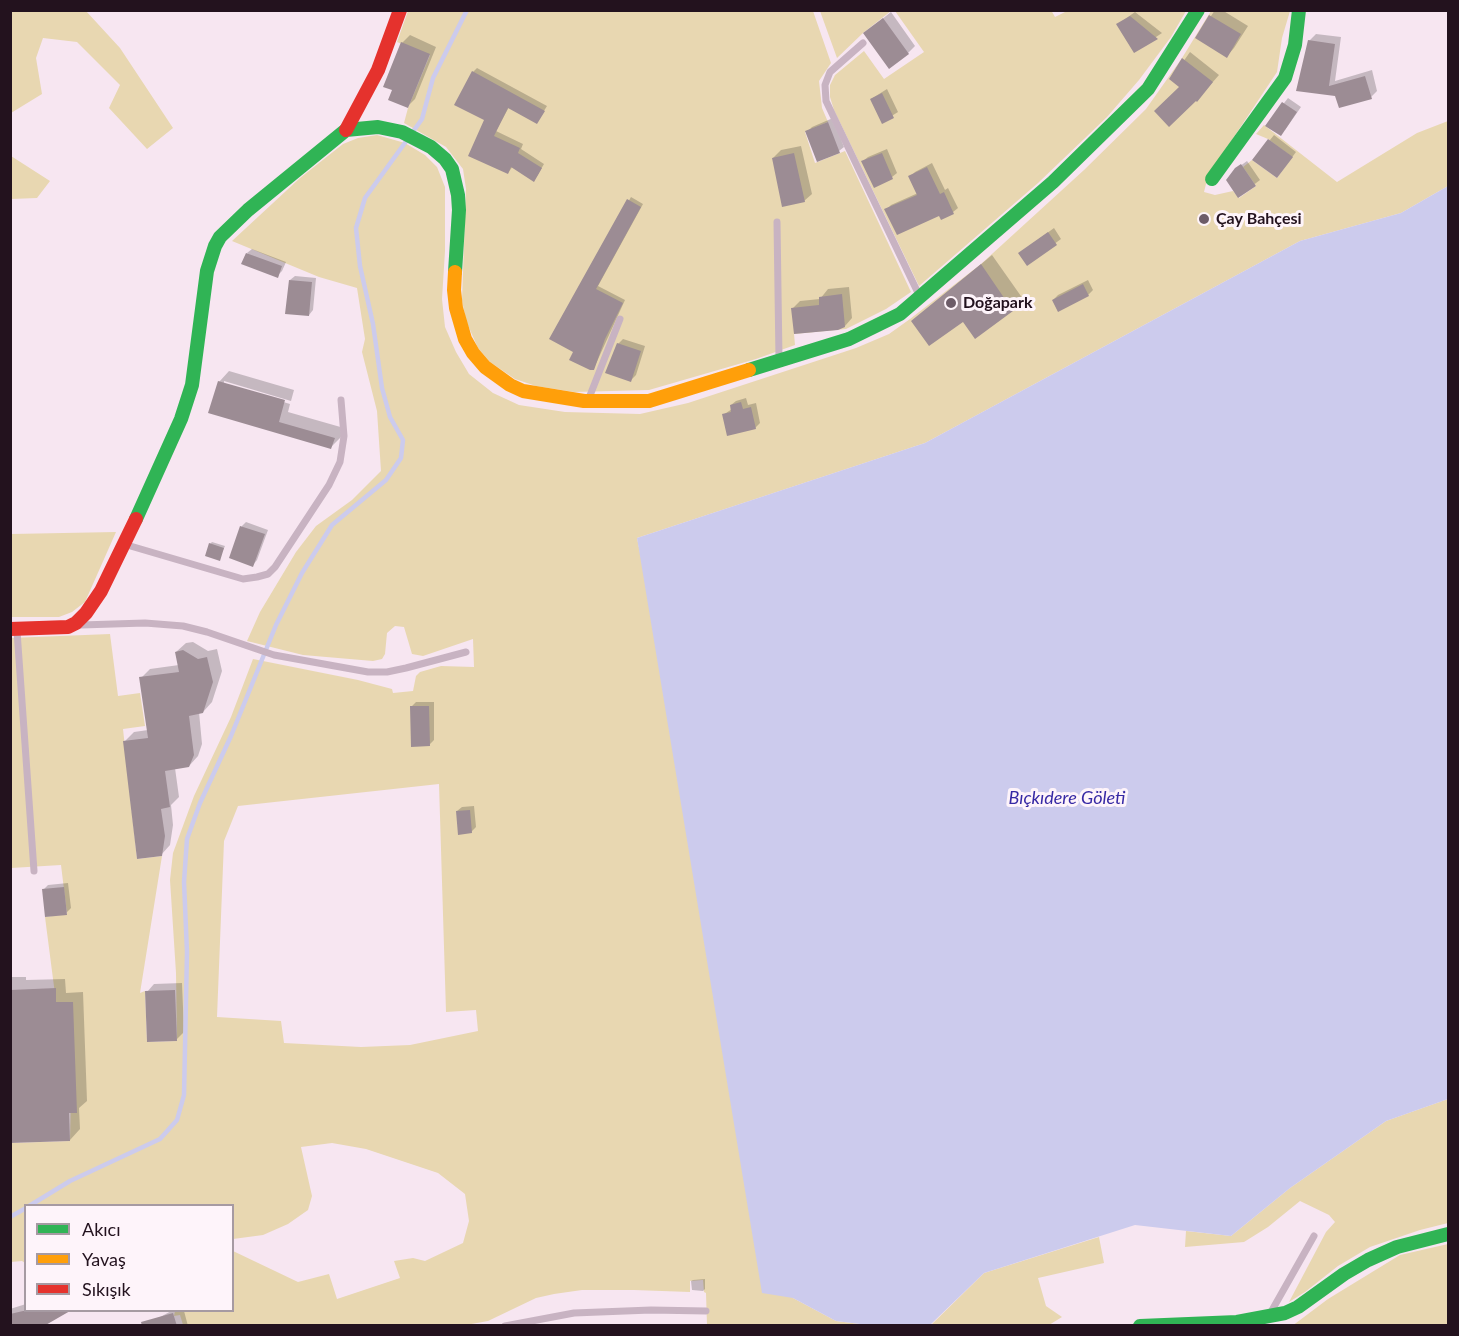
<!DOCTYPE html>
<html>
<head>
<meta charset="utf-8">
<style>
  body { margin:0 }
  #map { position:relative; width:1459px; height:1336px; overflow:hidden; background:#f7e6f1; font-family:Lato,sans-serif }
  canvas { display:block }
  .frame { position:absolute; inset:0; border:12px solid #23121e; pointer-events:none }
  .legend { position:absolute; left:24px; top:1204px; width:210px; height:108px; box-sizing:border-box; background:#fef4fa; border:2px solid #a69aa2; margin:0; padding:8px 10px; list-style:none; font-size:18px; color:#23121e }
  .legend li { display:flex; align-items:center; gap:12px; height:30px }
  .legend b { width:30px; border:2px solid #a69aa2 }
</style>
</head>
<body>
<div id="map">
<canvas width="1459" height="1336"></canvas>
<div class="frame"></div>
<ul class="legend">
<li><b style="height:8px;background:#30b455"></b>Akıcı</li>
<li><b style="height:8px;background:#ff9f0a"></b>Yavaş</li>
<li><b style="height:8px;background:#e5322d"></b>Sıkışık</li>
</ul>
</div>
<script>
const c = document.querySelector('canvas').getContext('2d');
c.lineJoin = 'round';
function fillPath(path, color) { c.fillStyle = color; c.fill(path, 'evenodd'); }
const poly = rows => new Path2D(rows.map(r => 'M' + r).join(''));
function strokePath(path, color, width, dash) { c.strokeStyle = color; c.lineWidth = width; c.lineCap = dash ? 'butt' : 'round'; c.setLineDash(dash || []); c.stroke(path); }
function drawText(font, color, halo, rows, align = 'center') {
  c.font = font + ' Lato,sans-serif'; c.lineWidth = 6; c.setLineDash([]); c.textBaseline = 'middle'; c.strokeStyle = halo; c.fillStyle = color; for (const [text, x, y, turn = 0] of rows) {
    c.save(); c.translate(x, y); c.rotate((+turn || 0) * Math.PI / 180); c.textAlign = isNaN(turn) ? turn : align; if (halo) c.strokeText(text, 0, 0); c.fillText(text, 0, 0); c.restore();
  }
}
fillPath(poly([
  [11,10,86,11,120,48,173,128,147,149,109,108,120,85,77,42,43,38,36,58,42,94,11,113],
  [1051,10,1055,17,1067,11,1186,11,1171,37,1139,80,1107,117,1038,183,919,286,834,110,830,97,830,85,835,75,864,51,884,79,924,52,895,11],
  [408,11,813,11,831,63,819,81,822,108,828,122,805,132,815,163,845,151,911,292,886,309,846,329,794,334,795,345,756,359,649,390,574,392,536,386,515,379,490,362,478,348,466,321,462,300,466,189,463,169,446,147,404,123,408,108,430,55,397,42],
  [820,11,820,10,891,11,863,33,837,58],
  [1211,11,1290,11,1282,38,1277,72,1208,176,1204,192,1215,195,1233,191,1239,198,1256,186,1243,167,1252,160,1277,178,1292,157,1268,139,1256,134,1264,125,1337,182,1417,133,1448,121,1448,186,1401,213,1300,241,925,443,637,538,793,1298,836,1321,868,1325,707,1325,706,1293,704,1292,703,1280,690,1281,690,1292,634,1290,582,1290,554,1294,536,1298,488,1321,466,1325,183,1325,180,1315,174,1316,175,1311,232,1310,233,1251,298,1282,329,1274,337,1299,400,1278,394,1261,413,1258,425,1261,463,1243,469,1221,465,1194,438,1173,366,1149,332,1143,301,1147,312,1196,308,1210,288,1224,263,1235,233,1239,232,1206,26,1206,25,1263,22,1261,11,1262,11,1143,70,1141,73,1002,56,1002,45,917,67,914,61,865,11,868,10,638,110,634,118,696,140,693,145,726,123,729,137,859,162,856,140,993,145,991,147,1042,177,1041,176,973,170,880,173,853,194,796,231,717,253,659,358,680,392,689,393,693,413,691,416,676,420,672,441,666,474,667,473,639,423,656,412,654,404,627,395,626,387,633,385,654,382,659,373,661,303,655,247,641,260,612,296,552,316,526,352,500,381,471,377,411,362,352,365,339,357,288,319,277,232,241,300,178,343,144,358,138,377,135,405,143,425,155,437,167,445,187,445,251,442,299,445,327,456,352,469,374,493,393,519,405,565,412,640,414,688,403,856,348,889,334,910,319,981,264,1084,170,1146,109,1182,58],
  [439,784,446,1012,476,1010,478,1031,410,1045,361,1047,284,1043,281,1021,217,1017,224,841,238,806],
  [11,156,50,181,37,198,11,199],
  [116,532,85,602,72,612,59,617,11,617,11,534],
  [1448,1099,1448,1223,1420,1230,1370,1247,1338,1266,1305,1292,1289,1302,1326,1232,1335,1222,1329,1215,1300,1201,1268,1227,1244,1242,1185,1247,1186,1231,1231,1236,1290,1188,1386,1121],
  [1099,1237,1104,1263,1038,1278,1046,1306,1062,1317,1049,1325,930,1326,984,1273],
  [1448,1244,1448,1325,1292,1326,1328,1299,1400,1255]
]), '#e8d7b1');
fillPath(poly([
  [1448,186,1448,1099,1386,1121,1290,1188,1231,1236,1135,1225,984,1273,930,1325,868,1325,836,1321,793,1298,762,1293,637,538,925,443,1300,241,1401,213]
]), '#cccbed');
fillPath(poly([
  [1215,10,1222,10,1248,26,1234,48,1227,56,1197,37],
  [891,12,915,46,908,53,865,33],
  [1135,12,1162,33,1135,51,1118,24],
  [1316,34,1341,37,1335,81,1372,70,1377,91,1371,97,1298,90,1309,41],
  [410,35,436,47,415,99,407,107,394,90,402,43],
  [1190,52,1219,75,1197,100,1171,79],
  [477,68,547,106,537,122,509,107,496,131,523,144,521,149,544,164,537,176,513,166,508,173,486,120,473,72],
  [887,89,898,112,882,122,871,99],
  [1288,98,1301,107,1285,130,1267,125],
  [833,118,844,147,839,151,807,132,812,127],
  [1274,135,1296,152,1281,172,1254,160],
  [801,146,812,194,804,201,773,158,781,150],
  [887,149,897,173,892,177,874,186,863,161,868,157],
  [1247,161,1260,180,1239,196,1236,169],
  [932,163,945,190,948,188,958,208,953,212,939,214,886,210,891,205,918,193,910,177,915,172],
  [631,197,643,204,598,286,625,300,594,368,575,351,551,338],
  [1054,228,1061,239,1027,264,1020,253],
  [252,249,286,262,282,271,277,276,247,253],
  [992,255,1023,299,1012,310,975,337,963,320,913,321],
  [295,276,316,278,313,310,309,315,290,280],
  [1088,280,1093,290,1088,295,1053,300,1058,295],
  [849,287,852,318,845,326,793,308,800,301,820,299,828,289],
  [623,339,645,346,636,375,631,380,618,344],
  [229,371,294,390,291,401,224,381,224,384,290,404,288,412,344,428,341,437,331,447,210,412,219,382],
  [746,398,748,405,756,403,760,423,755,428,723,415,732,409,731,405,736,401],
  [246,522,268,530,257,560,253,565,231,557,242,526],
  [212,542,225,546,219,559,210,544],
  [193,642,208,651,217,649,222,671,212,702,203,712,199,712,202,744,198,756,189,766,175,768,179,797,171,805,173,825,170,845,161,855,125,741,134,732,148,730,141,678,150,669,179,665,176,652,186,643],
  [416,702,434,702,434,740,429,745,411,707],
  [474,806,476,827,471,832,457,811,462,807],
  [68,883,71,908,66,913,43,890,48,885],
  [10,977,26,977,26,980,65,979,66,993,83,992,87,1101,79,1108,80,1129,70,1140,10,1142],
  [182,983,184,1032,176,1040,147,992,154,984],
  [705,1279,705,1289,703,1291,692,1290,691,1281,693,1280],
  [26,1304,26,1310,67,1310,41,1326,10,1326,10,1309],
  [173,1310,179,1312,184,1311,188,1326,144,1326]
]), '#0003');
strokePath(poly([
  [412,133,422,119,433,78,467,10],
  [29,1206,70,1181,160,1139,177,1120,184,1095,187,952,184,882,187,839,200,803,231,736,276,625,302,573,332,525,386,480,401,458,403,440,390,417,382,388,373,324,360,266,356,228,365,198,407,140],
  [10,1217,26,1208]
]), '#cccbed', 4.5);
fillPath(poly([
  [1209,15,1241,34,1227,58,1195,38],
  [1130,16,1158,39,1134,53,1116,24],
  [883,18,909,54,889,69,863,33],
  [1308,40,1335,44,1329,86,1365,76,1372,99,1339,108,1335,96,1296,91],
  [401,42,430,54,408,108,388,100,392,90,383,87],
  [1182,58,1213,82,1197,102,1196,101,1169,127,1154,111,1179,87,1169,79],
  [472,71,545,111,537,124,508,108,494,136,520,148,518,153,542,168,534,182,511,167,508,174,468,156,484,120,454,105],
  [882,93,894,118,882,124,870,99],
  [1282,102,1297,112,1281,136,1265,126],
  [828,122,840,153,817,162,805,131],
  [1268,139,1293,157,1277,178,1252,160],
  [794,153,805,202,782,207,772,158],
  [882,153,893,179,874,188,861,161],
  [1241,164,1256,186,1238,198,1226,180,1235,168],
  [927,167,940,194,944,192,954,214,941,220,939,216,897,235,884,209,917,195,908,176],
  [627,199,641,207,596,289,623,303,605,339,594,370,590,370,569,360,573,352,549,339],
  [1048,232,1057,245,1027,266,1018,253],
  [246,253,282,266,278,278,241,264],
  [981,264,1013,311,975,339,963,322,929,346,911,321],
  [289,280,312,282,309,316,285,314],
  [1083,284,1089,296,1058,312,1052,300],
  [842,294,845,327,838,330,794,334,791,308,819,305,819,297],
  [617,343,641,351,631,382,605,373],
  [218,381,285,400,279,422,335,438,331,449,208,413],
  [741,402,743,409,751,407,756,429,727,436,722,414,731,412,730,405],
  [240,526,265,534,253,567,229,558],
  [209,543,224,548,220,561,205,556],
  [183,650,198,659,207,657,213,682,203,713,189,716,194,755,189,767,165,771,170,807,161,809,165,836,162,856,137,859,123,741,148,738,139,677,179,672,175,652],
  [410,706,429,706,430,746,411,747],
  [470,810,472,833,458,835,456,811],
  [64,887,67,915,45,917,42,889],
  [56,988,56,1002,73,1002,77,1113,69,1113,70,1141,10,1143,10,990],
  [175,990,177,1041,147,1042,145,991],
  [23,1311,70,1311,44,1326,10,1326,10,1314],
  [173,1313,177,1326,142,1326,141,1322]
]), '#9c8c94');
strokePath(poly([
  [863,43,830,72,825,85,826,101,919,295],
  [777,222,779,359],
  [589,398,620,319],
  [127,545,243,579,257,577,268,574,275,567,329,485,340,462,344,436,341,400],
  [81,625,145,623,183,626,207,632,274,655,368,672,387,672,406,668,466,652],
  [17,631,34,871],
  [1271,1312,1314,1236],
  [505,1326,574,1313,651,1310,706,1311]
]), '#c8b3c2', 7);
strokePath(poly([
  [1212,179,1285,78,1295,45,1299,10],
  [749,370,849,339,900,314,1053,182,1148,89,1198,10],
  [136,519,181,419,192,385,207,271,215,246,220,237,248,210,346,130,378,127,402,132,431,147,445,159,452,169,458,195,459,210,455,272],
  [1140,1326,1237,1322,1285,1313,1298,1307,1344,1274,1368,1260,1397,1247,1448,1234]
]), '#30b455', 14);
strokePath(poly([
  [455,272,454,290,456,308,465,339,473,353,485,367,510,385,523,391,584,401,649,401,749,370]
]), '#ff9f0a', 14);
strokePath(poly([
  [346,130,378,70,400,10],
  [10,629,68,627,76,623,86,613,101,591,136,519]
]), '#e5322d', 14);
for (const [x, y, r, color] of [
  [1204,219,6,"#6d5c68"],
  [951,303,6,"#6d5c68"]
]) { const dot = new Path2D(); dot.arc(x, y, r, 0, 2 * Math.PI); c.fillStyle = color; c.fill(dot); strokePath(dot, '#fef4fa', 2); }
drawText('bold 16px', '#23121e', '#fef4fa', [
  ["Çay Bahçesi",1216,219],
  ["Doğapark",963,303]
], 'left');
drawText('italic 18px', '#3628a4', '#fef4fa', [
  ["Bıçkıdere Göleti",1067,798]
]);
</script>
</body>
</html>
